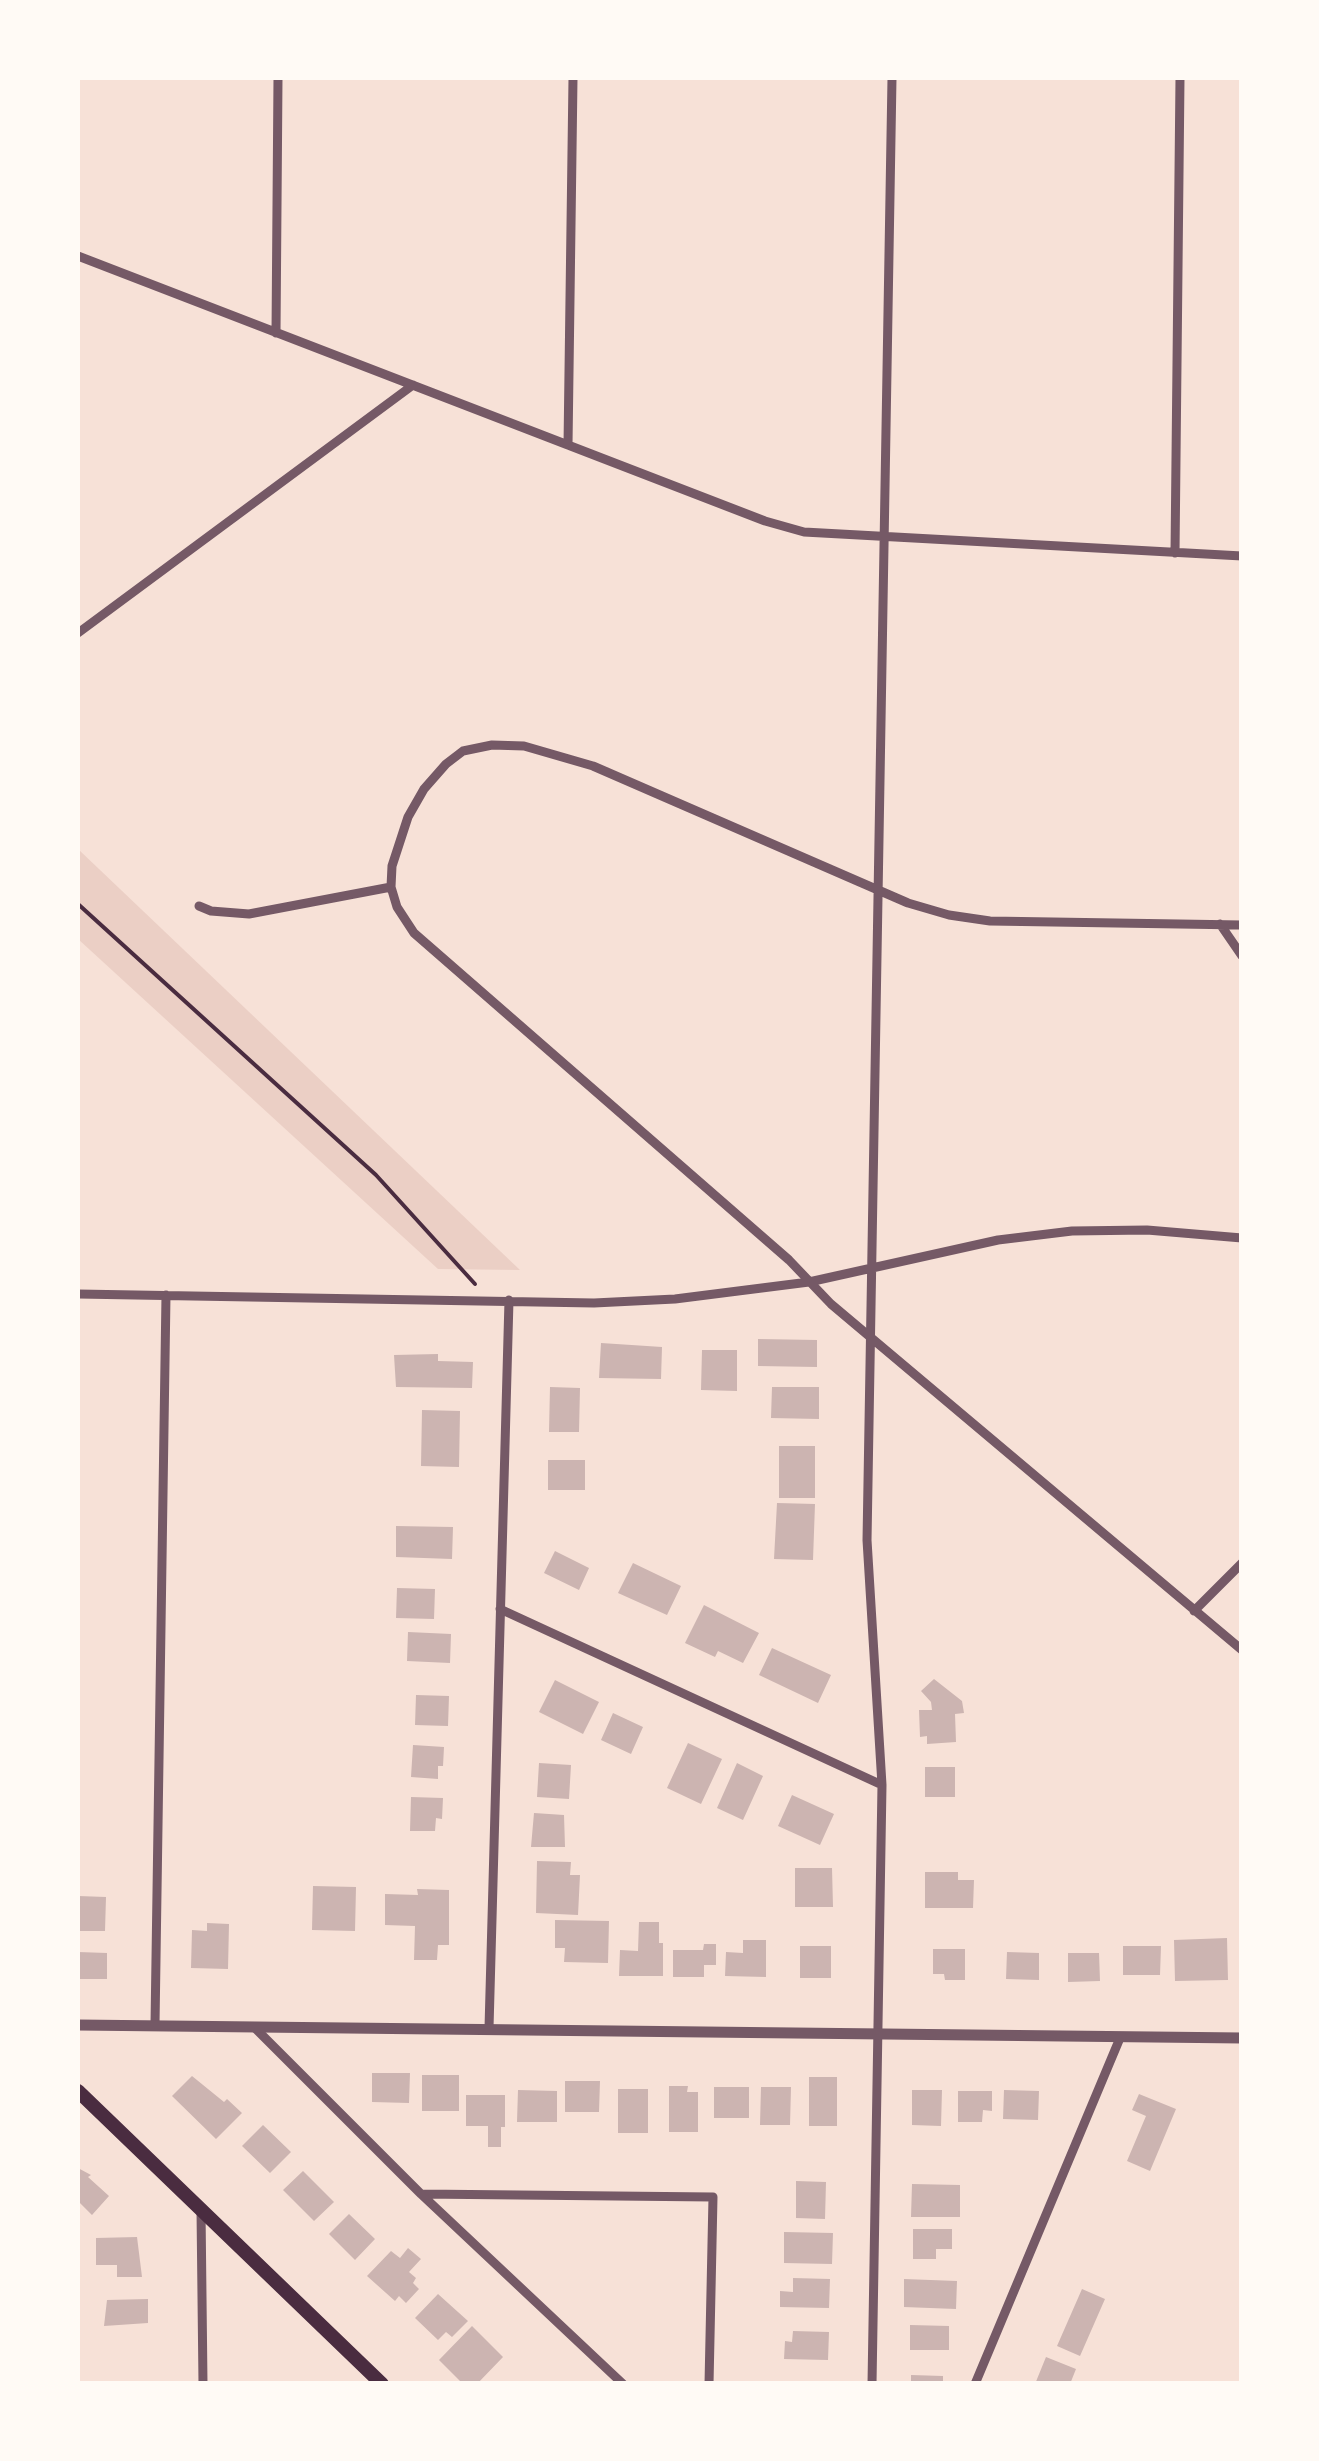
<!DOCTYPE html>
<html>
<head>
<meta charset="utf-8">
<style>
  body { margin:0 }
  #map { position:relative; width:1319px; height:2461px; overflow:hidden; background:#f7e1d7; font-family:Overpass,sans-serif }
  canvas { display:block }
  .frame { position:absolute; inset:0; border:80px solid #fffaf5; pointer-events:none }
</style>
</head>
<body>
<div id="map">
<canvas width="1319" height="2461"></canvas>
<div class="frame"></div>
</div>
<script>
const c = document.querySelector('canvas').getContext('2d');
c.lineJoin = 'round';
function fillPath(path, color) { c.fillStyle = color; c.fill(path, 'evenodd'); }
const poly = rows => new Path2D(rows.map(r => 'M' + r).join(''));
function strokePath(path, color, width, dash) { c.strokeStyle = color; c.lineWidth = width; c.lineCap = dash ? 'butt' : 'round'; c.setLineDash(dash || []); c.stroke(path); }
fillPath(poly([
  [78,849,520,1270,438,1269,78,939]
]), '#ebcfc5');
fillPath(poly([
  [758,1339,817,1340,817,1367,758,1366],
  [601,1343,662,1347,661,1379,599,1378],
  [702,1350,737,1350,737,1391,701,1390],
  [438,1354,438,1361,473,1362,472,1388,396,1387,394,1355],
  [550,1387,580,1388,579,1432,549,1432],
  [772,1387,819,1387,819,1419,771,1418],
  [422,1410,460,1411,459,1467,421,1466],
  [779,1446,815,1446,815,1498,779,1498],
  [548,1460,585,1460,585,1490,548,1490],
  [777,1503,815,1504,813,1560,774,1559],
  [396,1526,453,1527,452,1559,396,1557],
  [555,1551,589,1568,579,1590,544,1573],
  [633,1563,681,1586,667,1615,618,1593],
  [397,1588,435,1589,434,1619,396,1618],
  [704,1605,759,1633,743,1663,718,1651,715,1657,685,1643],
  [408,1632,451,1634,450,1663,407,1661],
  [772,1648,831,1675,818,1703,759,1675],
  [934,1679,962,1701,964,1713,955,1714,956,1742,927,1744,927,1736,920,1737,919,1710,932,1710,931,1702,921,1691],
  [555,1680,599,1702,583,1734,539,1712],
  [416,1695,449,1696,448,1726,415,1725],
  [613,1713,643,1727,631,1754,601,1740],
  [688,1743,722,1759,701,1804,667,1788],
  [413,1745,444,1747,443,1766,438,1766,438,1779,411,1777],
  [539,1763,571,1765,569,1799,537,1797],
  [737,1763,763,1776,743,1820,717,1808],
  [925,1767,955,1767,955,1797,925,1797],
  [792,1795,834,1814,820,1845,778,1826],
  [411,1797,443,1798,442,1819,436,1818,435,1831,410,1831],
  [534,1813,564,1815,565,1847,531,1847],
  [537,1861,571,1862,570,1875,580,1875,578,1915,536,1913],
  [795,1868,832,1868,833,1907,795,1907],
  [925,1872,958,1872,958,1880,974,1880,973,1908,925,1908],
  [313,1886,356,1887,355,1931,312,1930],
  [417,1889,449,1890,449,1945,438,1945,437,1960,414,1960,415,1926,385,1925,385,1894,418,1895],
  [78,1896,106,1897,105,1931,78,1931],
  [555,1920,609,1921,608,1963,564,1962,565,1948,555,1948],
  [639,1922,659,1922,659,1943,663,1943,663,1976,619,1976,620,1950,638,1951],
  [207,1923,229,1924,228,1969,191,1968,192,1930,207,1931],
  [1227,1938,1228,1980,1175,1981,1174,1940],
  [743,1940,766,1940,766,1977,725,1976,726,1952,743,1953],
  [704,1944,716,1944,716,1965,704,1965,704,1977,673,1977,673,1950,703,1950],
  [800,1946,831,1946,831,1978,800,1978],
  [1123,1946,1161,1946,1160,1975,1123,1975],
  [933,1949,965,1949,965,1980,945,1980,944,1974,933,1974],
  [78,1952,107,1953,107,1979,78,1979],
  [1007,1952,1039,1953,1039,1980,1006,1979],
  [1068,1953,1099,1953,1100,1981,1068,1982],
  [372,2073,410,2073,409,2103,372,2102],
  [422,2075,459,2075,459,2111,422,2111],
  [192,2076,224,2102,227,2099,242,2113,216,2139,172,2096],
  [809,2077,837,2077,837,2126,809,2126],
  [565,2081,600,2081,599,2112,565,2112],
  [669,2086,688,2086,687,2092,698,2092,698,2132,669,2132],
  [714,2087,749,2087,749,2118,714,2118],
  [761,2087,791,2087,790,2125,760,2125],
  [618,2089,648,2089,648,2133,618,2133],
  [518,2090,557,2091,557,2122,517,2122],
  [912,2090,942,2090,941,2126,912,2125],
  [1004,2090,1039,2091,1038,2120,1003,2119],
  [958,2091,992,2091,992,2111,983,2110,982,2122,958,2122],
  [1139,2094,1176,2109,1150,2171,1127,2161,1146,2116,1132,2110],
  [466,2095,505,2095,505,2127,501,2127,501,2147,488,2147,488,2126,466,2126],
  [263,2125,291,2152,270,2173,242,2146],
  [78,2168,91,2175,88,2177,109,2196,92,2215,78,2201],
  [303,2171,334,2202,314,2221,283,2190],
  [796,2181,826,2182,825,2219,796,2218],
  [912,2184,960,2185,960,2217,911,2217],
  [349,2214,375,2239,355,2260,329,2234],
  [913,2229,952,2229,952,2249,936,2249,936,2259,913,2259],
  [784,2232,833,2233,832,2264,784,2263],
  [137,2237,142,2277,117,2277,117,2265,96,2265,96,2238],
  [408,2248,421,2259,409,2272,416,2278,413,2283,419,2289,406,2303,399,2296,395,2301,367,2276,391,2251,400,2258],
  [793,2278,830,2279,829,2308,780,2307,780,2291,793,2292],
  [904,2279,957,2281,956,2309,904,2307],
  [1082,2289,1105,2299,1080,2356,1057,2346],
  [438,2294,468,2321,452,2337,446,2332,438,2340,415,2318],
  [148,2299,148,2323,104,2326,107,2300],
  [910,2325,949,2326,949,2350,910,2350],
  [472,2326,503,2357,477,2384,463,2384,439,2360],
  [793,2331,829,2332,828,2360,784,2359,785,2341,792,2342],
  [1046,2357,1076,2369,1070,2384,1035,2384],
  [911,2375,943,2376,943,2384,911,2384]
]), '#ccb4b1');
strokePath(poly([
  [78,904,376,1175,475,1284]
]), '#4a2c40', 4);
strokePath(poly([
  [78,256,765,521,804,532,1242,556],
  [276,333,278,78],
  [568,445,573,78],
  [1175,553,1180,78],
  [78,633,413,385],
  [199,906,211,911,249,914,391,887],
  [1220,924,1242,956],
  [1242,925,990,921,949,915,908,903,593,766,524,746,492,745,463,751,446,764,424,789,408,817,392,866,391,887,397,907,414,933,789,1260,831,1304,1242,1650],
  [78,1294,594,1303,675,1299,809,1282,998,1240,1072,1231,1147,1230,1242,1238],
  [500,1609,882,1785],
  [1194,1611,1242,1563],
  [155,2024,166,1295],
  [254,2027,421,2194,713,2197,709,2384],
  [489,2028,509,1300],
  [421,2194,623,2384],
  [201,2210,203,2384],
  [872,2384,882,1785,867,1540,892,78],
  [975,2384,1120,2038]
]), '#755966', 9);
strokePath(poly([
  [78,2025,1242,2038]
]), '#755966', 11);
strokePath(poly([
  [78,2091,382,2384]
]), '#4a2c40', 14);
</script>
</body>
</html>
